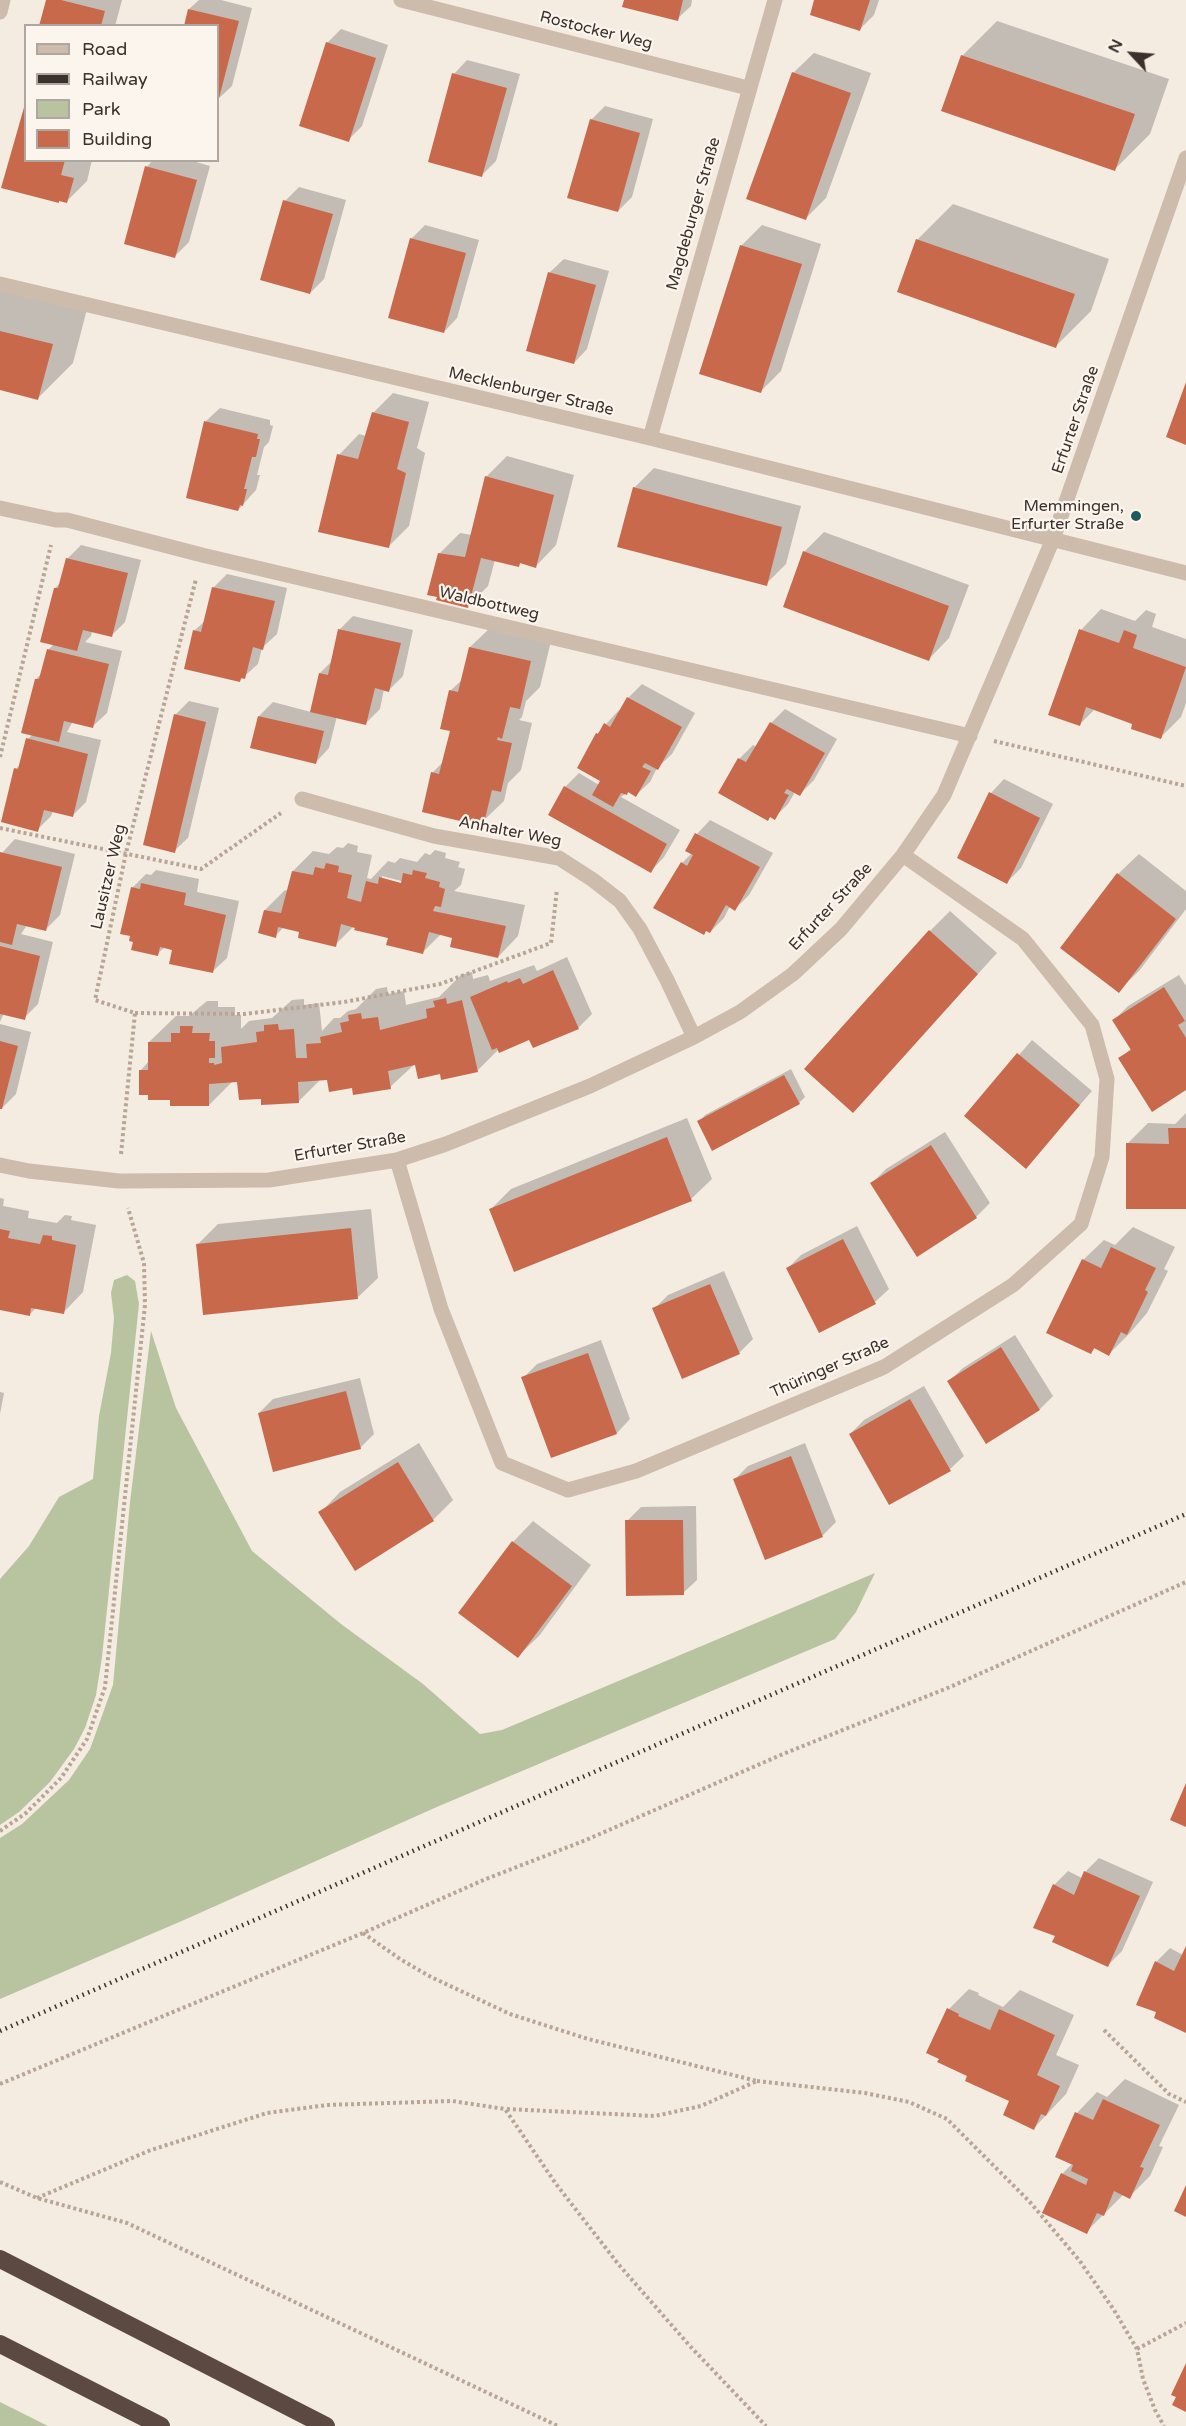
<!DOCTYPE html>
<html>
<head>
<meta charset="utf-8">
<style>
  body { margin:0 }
  #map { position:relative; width:1186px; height:2426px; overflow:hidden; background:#f4ebe1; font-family:"Varela Round",sans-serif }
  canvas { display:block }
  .legend { position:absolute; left:24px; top:24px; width:195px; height:138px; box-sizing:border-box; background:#fbf5ee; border:2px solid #aea6a0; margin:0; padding:8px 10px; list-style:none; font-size:18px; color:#3b302b }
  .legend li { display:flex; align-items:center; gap:12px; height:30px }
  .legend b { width:30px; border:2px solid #aea6a0 }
  .north { position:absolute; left:1102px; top:24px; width:60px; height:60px; -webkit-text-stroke:4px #fbf5ee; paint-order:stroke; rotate:296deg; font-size:16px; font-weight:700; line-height:24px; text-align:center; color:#3b302b }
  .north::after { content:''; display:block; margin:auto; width:21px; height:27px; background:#3b302b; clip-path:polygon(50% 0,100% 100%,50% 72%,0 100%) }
</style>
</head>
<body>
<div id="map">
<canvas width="1186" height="2426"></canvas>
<ul class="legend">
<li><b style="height:8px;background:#cdbbac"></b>Road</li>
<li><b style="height:8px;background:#3b302b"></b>Railway</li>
<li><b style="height:16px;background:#b8c4a0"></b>Park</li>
<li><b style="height:16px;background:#c8694b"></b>Building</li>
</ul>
<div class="north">N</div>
</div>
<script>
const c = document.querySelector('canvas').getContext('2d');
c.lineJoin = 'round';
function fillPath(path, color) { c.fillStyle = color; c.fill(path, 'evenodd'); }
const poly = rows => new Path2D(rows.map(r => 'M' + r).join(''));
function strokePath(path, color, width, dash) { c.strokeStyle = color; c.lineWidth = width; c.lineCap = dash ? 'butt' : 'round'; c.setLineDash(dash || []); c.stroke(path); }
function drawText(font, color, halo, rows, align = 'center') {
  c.font = font + ' "Varela Round",sans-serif'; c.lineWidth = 4.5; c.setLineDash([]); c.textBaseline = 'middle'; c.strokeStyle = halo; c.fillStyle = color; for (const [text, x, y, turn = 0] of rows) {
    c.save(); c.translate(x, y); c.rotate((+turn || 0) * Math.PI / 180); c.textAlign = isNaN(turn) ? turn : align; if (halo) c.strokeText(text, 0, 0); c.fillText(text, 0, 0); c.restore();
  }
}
fillPath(poly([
  [127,1275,135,1281,139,1304,102,1657,96,1695,85,1728,74,1749,50,1782,19,1812,0,1825,0,1579,29,1546,59,1497,93,1479,99,1416,111,1353,114,1318,111,1293,114,1280],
  [151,1331,176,1408,252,1551,341,1624,423,1684,480,1734,502,1730,875,1573,856,1612,835,1639,439,1806,184,1920,0,1999,0,1838,22,1824,69,1780,90,1749,113,1685,130,1502],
  [0,2402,48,2426,0,2426]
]), '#b8c4a0');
fillPath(poly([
  [47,0,122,0,115,26,41,26],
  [199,0,221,0,252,8,232,86,218,99,218,26,189,9],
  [625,0,692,0,691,6,677,19],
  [816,0,879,0,874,15,860,29],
  [997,21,1169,79,1150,134,1115,169,962,56],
  [341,29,388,45,362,126,348,140,327,43],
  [814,53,871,73,826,198,806,218,793,73],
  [467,60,520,74,496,161,482,175,454,74],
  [26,105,26,160,92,160,87,181,67,201,3,187],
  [605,106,653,119,632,197,618,211,591,120],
  [153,160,189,160,210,166,189,242,175,256,147,167],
  [299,187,346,200,324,279,310,293,285,201],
  [953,204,1109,259,1091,311,1056,346,899,291,918,239],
  [425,225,479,240,457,318,444,332,411,239],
  [762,225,821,244,781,371,761,391,741,246],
  [564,259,609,271,587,349,574,363,528,350,550,272],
  [0,287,87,309,73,363,38,398,0,389],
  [393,393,429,402,417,448,425,453,409,526,389,546,339,455,359,434,366,436,373,413],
  [220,408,270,420,270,425,273,426,269,442,264,447,257,475,260,475,256,490,238,510,206,421],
  [507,456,574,475,556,545,536,566,522,562,518,565,495,560,488,586,468,606,440,553,460,533,472,535,486,477],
  [654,468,801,506,786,564,766,584,634,488],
  [824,532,969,585,949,638,929,659,804,552],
  [81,545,141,560,125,622,112,635,92,631,91,636,85,642,122,651,107,713,93,726,73,721,67,732,101,740,86,802,72,816,53,811,51,816,37,830,16,769,22,762,28,739,33,734,36,679,42,673,48,650,54,644,55,588,61,582,67,559],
  [227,574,287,588,277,634,262,648,258,664,239,681,194,631,206,620,213,588],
  [1101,609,1135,621,1146,610,1156,614,1152,627,1186,639,1186,703,1181,717,1160,738,1134,723,1095,709,1079,725,1081,630],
  [353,616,413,630,403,676,389,690,384,689,380,709,366,723,337,716,329,748,316,762,259,716,273,702,311,712,320,673,332,661,340,629],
  [491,627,551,641,540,687,526,701,522,717,519,720,532,723,521,770,508,783,504,801,483,821,480,820,477,823,432,773,444,761,452,730,450,691,463,679,470,647],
  [642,684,695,713,672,754,657,768,650,782,636,795,629,791,621,797,680,830,664,857,651,871,565,787,579,773,599,785,602,780,597,734,619,710,621,711,628,698],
  [189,701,219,708,188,838,174,851,175,715],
  [785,709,837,739,814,780,800,794,795,792,788,804,774,818,771,816,768,819,721,792,740,758,753,745,757,747,771,723],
  [1004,779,1053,804,1021,868,1007,882,991,793],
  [710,820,773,853,749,895,735,909,730,906,724,918,710,932,682,863,692,853,687,850,697,834],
  [15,839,75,854,60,915,46,929,27,925,21,934,53,942,38,1004,24,1018,4,1013,0,1022,0,859,2,853],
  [348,843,358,846,357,852,372,855,367,878,371,879,388,861,395,863,400,858,417,862,425,853,430,855,435,850,446,853,445,858,460,862,458,867,465,869,461,885,454,891,525,905,518,936,498,957,454,936,442,933,423,952,390,937,354,926,335,945,301,930,284,927,275,936,265,910,285,890,288,891,293,871,313,851,329,854,337,847,343,848],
  [382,876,409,883,408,886,382,879],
  [1139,854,1186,891,1186,909,1139,971,1118,991,1118,874],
  [156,870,199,879,197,892,239,901,227,958,213,971,174,949,165,947,157,954,135,940,132,888,146,874,151,875],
  [950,911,997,953,853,1111,930,931],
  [567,957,592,1014,578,1028,530,1038,499,1049,477,1071,441,1073,416,1063,390,1087,353,1086,328,1078,321,1079,299,1101,262,1097,239,1080,233,1081,209,1105,172,1098,141,1070,149,1061,149,1042,176,1016,189,1016,207,1001,218,1001,218,1007,235,1007,235,1015,241,1015,241,1029,249,1021,272,1018,292,1000,304,999,304,1005,319,1003,322,1031,334,1018,340,1018,348,1011,356,1009,376,989,387,987,388,994,404,991,406,1005,439,997,461,975,472,972,473,979,488,975,490,981,534,965,537,971],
  [1179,975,1186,986,1186,1089,1120,1059,1131,1048,1114,1020,1128,1006],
  [0,1024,31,1032,16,1094,2,1108,0,1107],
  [1032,1040,1092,1091,1026,1167,966,1116],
  [791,1069,805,1097,799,1103,699,1122,705,1115],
  [1186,1113,1186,1208,1127,1144,1148,1123,1175,1124],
  [687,1118,712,1179,691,1199,515,1270,491,1209,511,1189],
  [945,1132,990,1203,976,1217,872,1183,886,1169],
  [0,1198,4,1199,3,1206,29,1211,28,1218,57,1223,65,1215,72,1216,71,1220,96,1225,83,1292,63,1313,36,1308,30,1314,0,1309],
  [371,1209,378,1278,357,1298,197,1245,218,1224],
  [857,1226,889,1289,875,1302,787,1269,801,1255],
  [1133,1227,1175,1247,1164,1269,1168,1271,1147,1313,1129,1334,1109,1354,1095,1348,1090,1353,1083,1260,1104,1240,1115,1245],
  [724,1271,753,1339,739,1353,654,1309,668,1295],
  [1015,1335,1053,1396,1040,1409,949,1381,963,1368],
  [601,1340,630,1419,617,1433,552,1457,523,1378,537,1364],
  [360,1378,374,1434,360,1448,259,1413,273,1399],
  [924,1386,964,1456,950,1469,850,1434,864,1420],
  [0,1392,4,1393,0,1414],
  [419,1443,453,1500,433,1520,320,1513,340,1492],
  [805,1443,836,1522,822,1536,735,1479,748,1466],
  [696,1506,697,1580,683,1593,627,1521,641,1507],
  [533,1521,591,1565,539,1636,518,1656,513,1542],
  [1099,1858,1153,1882,1122,1951,1108,1965,1054,1885,1068,1871,1082,1878,1085,1872],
  [1170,1948,1183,1955,1186,1950,1186,2031,1159,2011,1138,2004,1156,1962],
  [969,1989,979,1993,978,1995,1003,2007,1020,1990,1074,2015,1056,2055,1079,2065,1066,2094,1034,2128,1011,2100,969,2075,949,2009],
  [1125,2079,1179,2105,1159,2146,1163,2147,1150,2176,1129,2197,1124,2194,1086,2232,1062,2174,1073,2163,1077,2113,1097,2092,1107,2097]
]), '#0003');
fillPath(poly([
  [46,0,61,0,105,11,101,26,39,26],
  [624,0,683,0,678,21,622,7],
  [814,0,870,0,860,31,810,15],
  [188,9,239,21,218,102,218,26,184,26],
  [326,42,376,58,349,142,299,126],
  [961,55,1135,114,1115,171,941,111],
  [792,72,851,93,806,220,746,199],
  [452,73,507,88,482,177,428,162],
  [25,104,26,160,65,160,61,175,74,178,67,203,59,201,59,203,1,188],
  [590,119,640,133,618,212,567,198],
  [145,166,197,180,175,258,124,244],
  [283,200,333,214,310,294,260,280],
  [410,238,466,253,444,333,388,318],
  [916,239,1075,294,1056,348,897,292],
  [740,245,802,264,761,393,699,374],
  [548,272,596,285,574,364,526,351],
  [0,331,53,344,38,400,0,390],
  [1186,382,1186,445,1166,437],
  [372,412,409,422,397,469,406,473,389,548,318,532,337,454,358,459],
  [204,421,258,434,257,439,260,439,256,457,252,457,244,489,247,489,243,506,240,505,238,511,186,498],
  [485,476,554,495,536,568,520,563,519,567,481,558,468,608,436,600,437,597,427,595,438,553,465,557],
  [633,487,782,527,767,586,617,547],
  [803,551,949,606,929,661,783,607],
  [66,558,128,573,112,637,83,630,77,651,40,642,54,588,58,588],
  [212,587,275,601,263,650,253,647,245,679,241,678,240,682,184,669,193,630,201,632],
  [338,629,401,643,389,692,375,688,366,725,310,712,319,673,328,675],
  [1079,629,1119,643,1124,630,1137,635,1133,648,1186,667,1161,739,1131,729,1132,724,1086,707,1080,726,1048,715],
  [469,647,531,661,520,709,510,707,502,739,498,737,497,740,512,743,501,792,492,790,484,823,478,821,477,825,422,812,431,772,439,774,450,731,440,729,449,690,458,692],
  [47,649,109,664,93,728,64,721,59,742,21,733,35,679,39,679],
  [627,697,682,727,658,770,645,763,642,767,651,771,636,797,628,792,627,795,621,793,613,807,592,795,600,781,577,768,596,733,598,734,604,723,610,727],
  [174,714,206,722,175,853,143,845],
  [258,716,324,731,316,764,250,748],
  [770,722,825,753,800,796,787,789,784,793,789,795,775,820,770,817,768,821,718,793,738,758,746,762],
  [26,738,88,754,73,817,44,810,38,832,1,822,14,768,18,769],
  [564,786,667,844,651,873,548,815],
  [989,792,1040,818,1007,884,957,858],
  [695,833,760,867,735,911,726,905,710,933,706,931,704,935,653,908,681,862,687,866,693,855,685,851],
  [0,852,62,867,46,931,17,924,12,945,0,942],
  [326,863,339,866,338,872,352,875,347,898,361,902,366,881,378,884,379,877,401,883,403,873,412,875,413,870,427,873,425,878,440,882,439,887,445,889,441,907,435,906,433,911,506,926,498,958,450,947,452,938,429,932,423,954,386,945,388,938,354,930,355,928,341,924,336,947,298,938,299,932,278,927,276,938,258,933,264,910,281,913,292,871,313,875,315,867,324,869],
  [1117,873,1176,919,1119,993,1060,948],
  [141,883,186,893,184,905,226,915,213,973,169,964,172,950,160,947,158,956,131,950,133,942,129,941,130,936,120,934,131,887,140,889],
  [929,930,978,974,853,1113,804,1069],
  [0,946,40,956,25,1020,0,1014],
  [553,970,579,1029,533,1048,529,1040,499,1053,497,1048,492,1050,470,997,507,981,508,983,520,978,523,984],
  [1164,987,1185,1021,1178,1025,1186,1038,1186,1090,1152,1112,1118,1058,1131,1050,1112,1020],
  [446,998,447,1004,462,1000,478,1072,441,1080,440,1074,418,1079,415,1065,388,1071,391,1089,353,1095,352,1088,329,1092,327,1080,298,1082,299,1103,261,1105,261,1099,239,1100,237,1082,209,1084,209,1106,170,1106,170,1100,148,1100,148,1095,139,1095,139,1070,148,1070,148,1042,171,1042,171,1033,180,1033,180,1026,193,1026,192,1033,210,1033,209,1041,215,1041,215,1058,209,1058,209,1063,214,1063,214,1065,222,1063,221,1047,257,1042,256,1032,264,1031,264,1025,278,1024,279,1030,294,1029,296,1058,307,1058,306,1044,321,1043,320,1037,342,1032,340,1023,349,1021,348,1015,361,1013,362,1019,378,1017,380,1030,427,1018,426,1009,435,1007,433,1001],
  [0,1041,18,1046,2,1109,0,1109],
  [1017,1053,1080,1105,1026,1169,964,1116],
  [784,1075,800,1104,712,1151,697,1121],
  [1168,1128,1186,1128,1186,1209,1126,1209,1126,1143,1169,1144],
  [667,1137,692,1201,514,1272,489,1209],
  [931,1145,977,1218,917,1257,870,1183],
  [351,1228,358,1299,203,1315,196,1244],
  [0,1229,10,1231,8,1238,40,1244,43,1235,52,1236,52,1240,76,1245,64,1314,31,1308,30,1316,0,1310],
  [843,1239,876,1304,819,1333,786,1268],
  [1111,1247,1156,1268,1145,1290,1148,1292,1127,1335,1121,1332,1109,1356,1094,1348,1091,1354,1046,1333,1082,1259,1101,1268],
  [710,1284,740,1354,682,1379,652,1308],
  [1001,1347,1040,1410,986,1444,947,1381],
  [588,1353,617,1434,551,1458,521,1377],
  [346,1391,361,1449,273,1472,258,1413],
  [910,1399,951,1471,889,1505,849,1434],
  [791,1456,823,1537,765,1560,733,1479],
  [398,1462,434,1521,355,1571,318,1512],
  [625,1520,683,1520,684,1595,626,1596],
  [512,1541,572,1586,518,1658,458,1613],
  [1186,1783,1186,1827,1170,1820],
  [1084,1871,1140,1896,1108,1967,1052,1942,1055,1936,1033,1928,1053,1884,1074,1895],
  [1186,1946,1186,2033,1154,2018,1156,2012,1136,2005,1155,1961,1174,1971],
  [947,2008,959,2014,958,2016,990,2030,999,2009,1055,2035,1037,2075,1060,2086,1046,2116,1041,2114,1034,2130,1003,2115,1009,2101,965,2081,967,2076,937,2062,939,2059,926,2053],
  [1103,2099,1160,2125,1140,2167,1144,2168,1130,2199,1114,2191,1104,2216,1097,2213,1087,2234,1042,2213,1061,2173,1086,2185,1088,2179,1071,2171,1073,2165,1055,2157,1075,2112,1093,2120],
  [1186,2185,1186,2217,1174,2211],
  [1186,2363,1186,2412,1172,2405,1176,2397,1171,2395]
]), '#c8694b');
strokePath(poly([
  [994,741,1186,786],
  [0,757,51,545],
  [0,828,201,869,281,813],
  [135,1013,244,1014,344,1002,440,984,551,943,557,889],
  [121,1154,135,1013,95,1000,126,853,196,579],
  [0,1831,26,1813,61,1778,87,1739,105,1687,145,1305,144,1263,128,1208],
  [363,1933,400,1959,431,1977,510,2014,588,2039,757,2081,701,2106,655,2116,506,2109],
  [1104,2030,1169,2094,1186,2102],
  [757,2081,865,2093,909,2102,947,2119,1029,2201,1079,2260,1114,2310,1137,2349,1143,2379,1155,2410,1164,2426],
  [0,2084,363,1933,486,1879,586,1840,783,1754,950,1687,1186,1582],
  [0,2182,37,2198,127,2223,558,2426],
  [37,2198,151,2150,267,2113,327,2105,452,2101,505,2109,556,2184,619,2265,689,2345,766,2426],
  [1137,2349,1186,2323]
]), '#b9a596', 4, [3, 3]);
strokePath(poly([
  [401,0,748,88],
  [0,12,3,0],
  [0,284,650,438,1186,573],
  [650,438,775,0],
  [0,508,56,520,67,520,202,555,970,736],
  [302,799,434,836,559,858,593,880,620,901,640,929,667,980,694,1037],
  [397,1160,441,1309,502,1463,568,1490,636,1471,884,1367,1013,1285,1081,1224,1102,1157,1107,1079,1092,1025,1023,939,903,855],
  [0,1165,29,1171,119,1181,269,1180,397,1160,446,1144,590,1086,694,1037,740,1012,793,974,841,929,903,855,944,795,1053,539,1186,158]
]), '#cdbbac', 15);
strokePath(poly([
  [0,2259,326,2426],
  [0,2344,161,2426]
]), '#5c4a42', 18);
strokePath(poly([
  [0,2031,1186,1514]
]), '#3b302b', 4.5, [1.5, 4.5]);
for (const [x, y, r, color] of [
  [1136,516,6,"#1f5a5e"]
]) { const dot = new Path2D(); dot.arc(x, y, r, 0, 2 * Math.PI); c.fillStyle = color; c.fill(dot); strokePath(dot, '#fbf5ee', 2); }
drawText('16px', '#3b302b', '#fbf5ee', [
  ["Rostocker Weg",596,31,14],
  ["Magdeburger Straße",694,214,-74],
  ["Mecklenburger Straße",531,392,13],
  ["Erfurter Straße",1076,420,-71],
  ["Waldbottweg",489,604,13],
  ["Anhalter Weg",510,832,11],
  ["Lausitzer Weg",109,877,-77],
  ["Erfurter Straße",831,907,-47],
  ["Erfurter Straße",350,1147,-10],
  ["Thüringer Straße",830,1368,-24]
]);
drawText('16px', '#3b302b', '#fbf5ee', [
  ["Memmingen,",1124,507],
  ["Erfurter Straße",1124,525]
], 'right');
</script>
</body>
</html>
